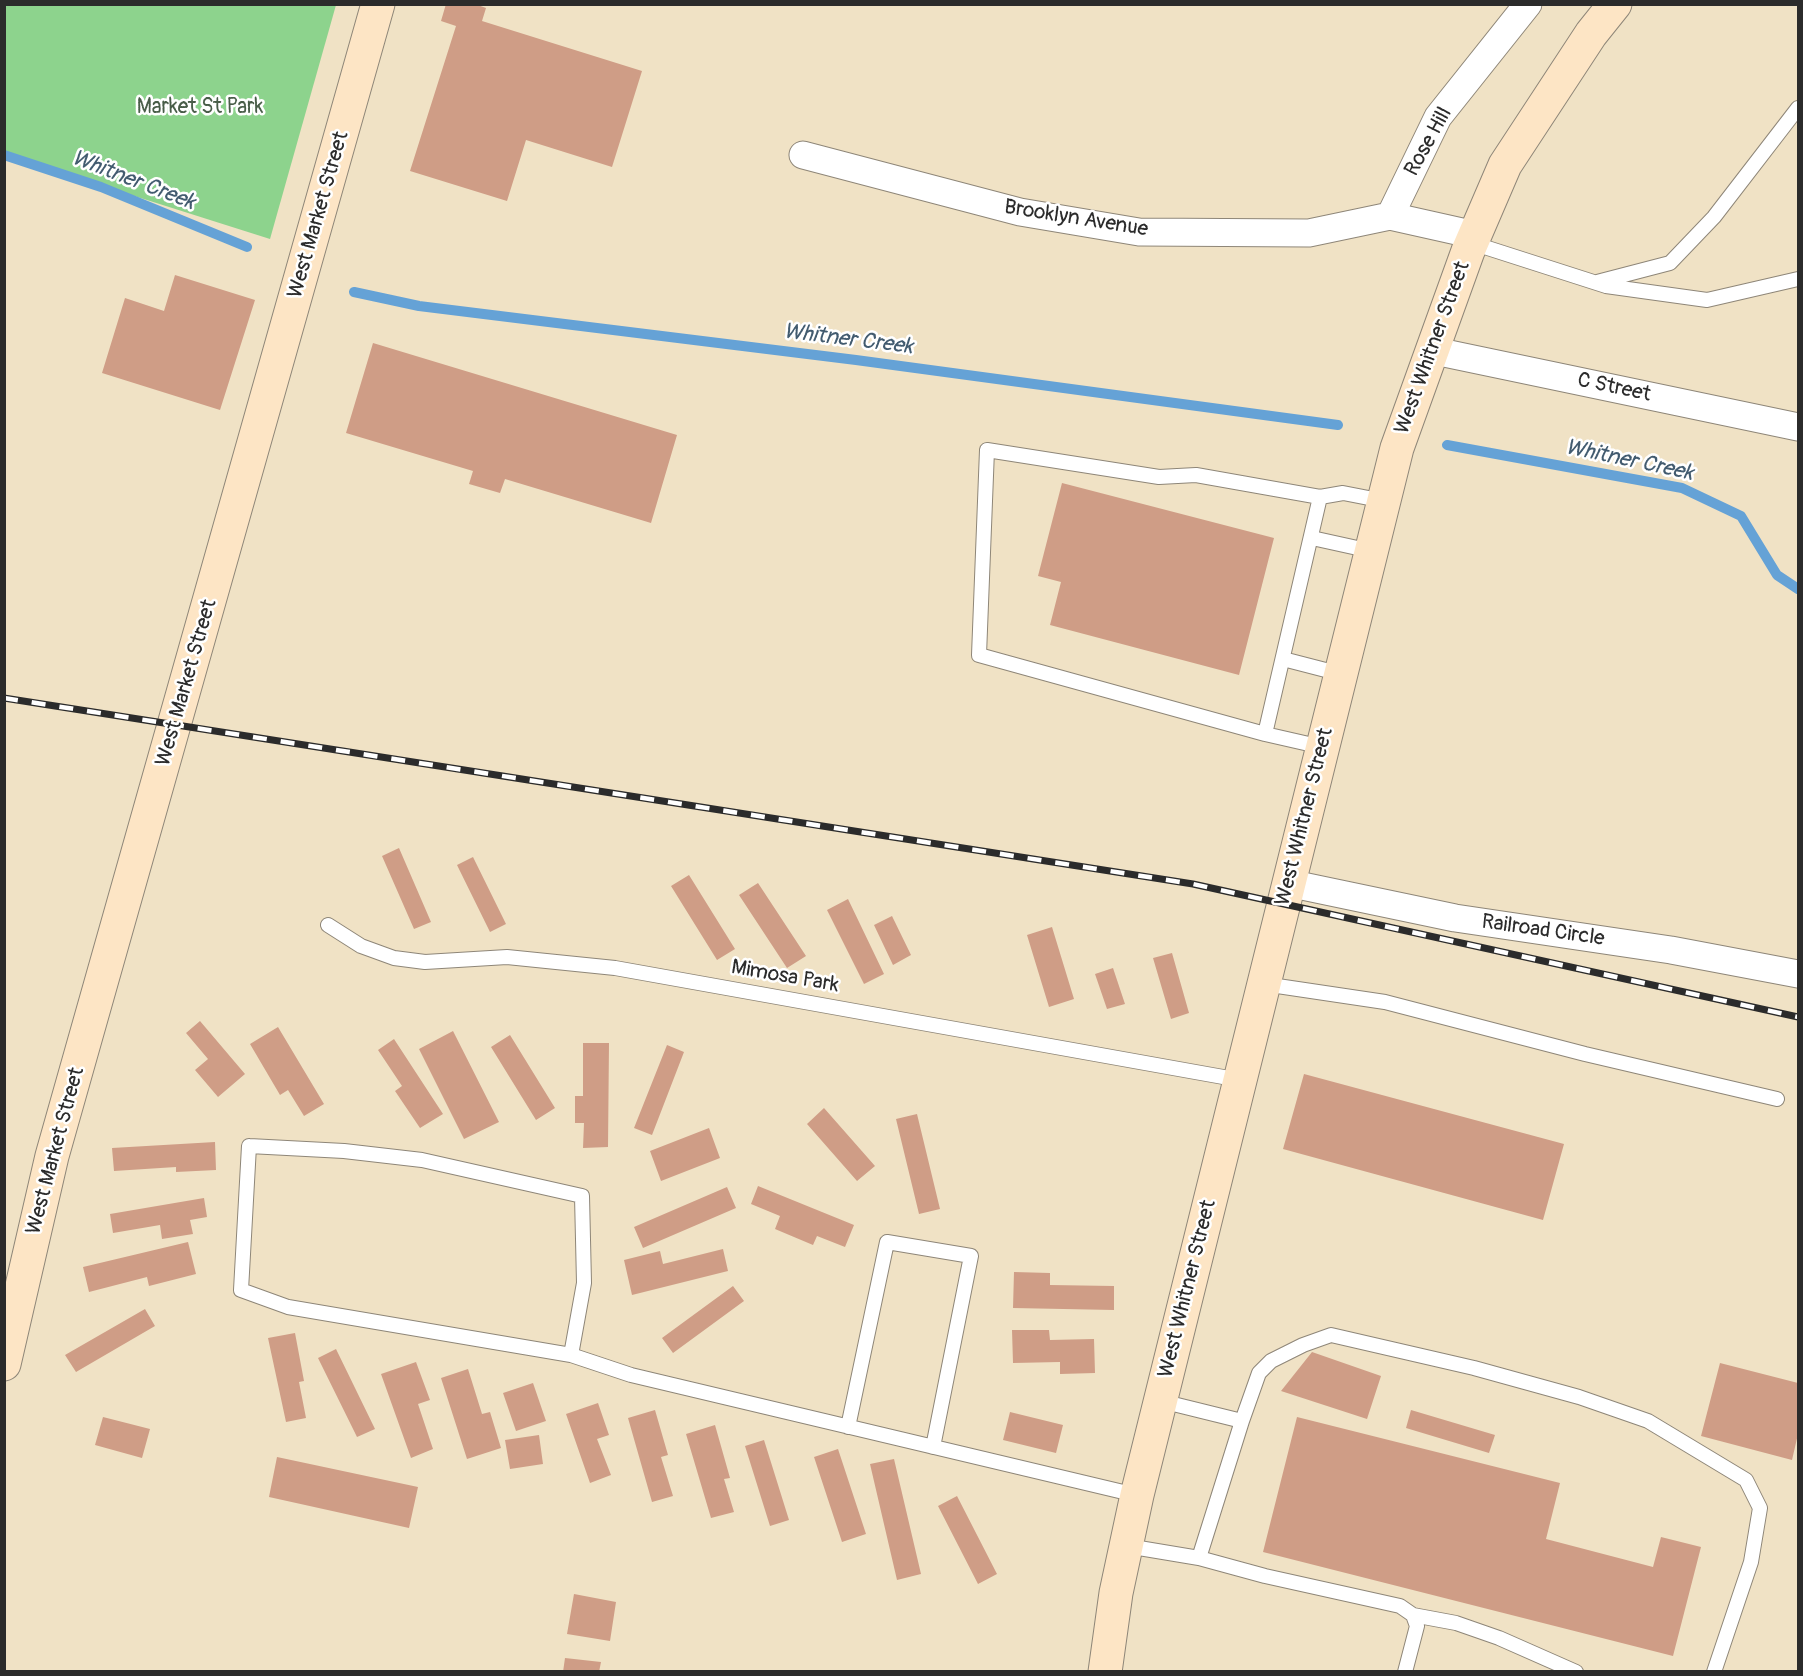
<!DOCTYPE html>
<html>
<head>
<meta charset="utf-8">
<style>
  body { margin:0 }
  #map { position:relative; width:1803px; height:1676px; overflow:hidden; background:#f0e2c5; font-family:Pangolin,sans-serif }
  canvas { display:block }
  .frame { position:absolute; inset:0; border:6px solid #2b2b2b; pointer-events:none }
</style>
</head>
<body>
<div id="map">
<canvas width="1803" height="1676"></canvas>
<div class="frame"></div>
</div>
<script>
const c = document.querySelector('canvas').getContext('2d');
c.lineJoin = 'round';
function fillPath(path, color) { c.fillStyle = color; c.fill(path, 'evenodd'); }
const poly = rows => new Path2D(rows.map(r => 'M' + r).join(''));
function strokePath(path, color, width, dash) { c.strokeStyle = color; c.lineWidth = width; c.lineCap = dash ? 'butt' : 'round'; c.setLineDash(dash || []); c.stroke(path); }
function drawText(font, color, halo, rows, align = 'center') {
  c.font = font + ' Pangolin,sans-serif'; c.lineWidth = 5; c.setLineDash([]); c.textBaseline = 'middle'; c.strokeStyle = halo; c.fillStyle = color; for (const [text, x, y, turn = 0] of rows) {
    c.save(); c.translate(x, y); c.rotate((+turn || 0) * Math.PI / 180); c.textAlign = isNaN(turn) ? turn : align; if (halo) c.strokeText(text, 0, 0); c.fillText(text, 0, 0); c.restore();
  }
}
fillPath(poly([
  [5,4,336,5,270,239,5,155]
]), '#8dd38d');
strokePath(poly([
  [4,155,101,187,247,247],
  [354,292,419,306,856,360,1338,425],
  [1447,445,1682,488,1741,516,1777,575,1798,589]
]), '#65a2d6', 10);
fillPath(poly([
  [446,4,475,4,486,8,482,21,642,71,612,167,526,140,507,201,410,171,456,26,441,21],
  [175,275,255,300,220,410,102,373,125,298,164,311],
  [373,343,677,435,651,523,505,479,500,493,469,484,473,471,346,433],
  [1062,483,1274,538,1239,675,1050,625,1061,582,1038,576],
  [399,848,431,922,414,929,382,856],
  [473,857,506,924,490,932,457,865],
  [689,875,735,949,717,960,671,886],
  [758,883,806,956,787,968,739,895],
  [848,899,884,974,864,984,827,910],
  [892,916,911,955,893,965,874,925],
  [1052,927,1074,999,1049,1007,1027,935],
  [1172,953,1189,1013,1171,1019,1153,958],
  [1113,968,1125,1004,1107,1009,1095,974],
  [200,1021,245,1074,218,1097,195,1070,208,1059,186,1033],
  [278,1027,324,1104,304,1116,288,1090,280,1095,250,1044],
  [453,1031,499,1122,464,1139,419,1049],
  [510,1035,555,1108,536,1120,491,1047],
  [394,1039,443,1114,420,1128,395,1091,402,1086,378,1050],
  [583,1043,609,1043,608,1147,583,1148,584,1123,575,1123,575,1096,583,1096],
  [667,1045,684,1052,652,1135,634,1128],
  [1304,1074,1564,1144,1543,1220,1283,1149],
  [824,1108,875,1166,857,1181,807,1124],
  [917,1114,940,1209,919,1214,896,1119],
  [709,1128,720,1158,661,1181,650,1151],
  [215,1142,216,1170,176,1172,176,1167,114,1171,112,1148],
  [758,1186,854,1225,845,1247,817,1236,813,1245,775,1229,780,1216,751,1204],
  [727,1187,736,1208,643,1248,634,1227],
  [204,1198,207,1217,190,1220,193,1234,162,1239,160,1225,113,1233,110,1214],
  [188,1242,196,1274,149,1286,147,1277,89,1292,83,1267],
  [723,1249,728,1271,632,1295,624,1260,660,1251,663,1264],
  [1014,1272,1050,1273,1050,1285,1114,1286,1114,1310,1013,1308],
  [733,1286,744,1301,673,1353,662,1338],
  [145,1309,155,1326,76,1372,65,1355],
  [1012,1330,1049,1330,1050,1340,1094,1339,1095,1373,1060,1374,1060,1362,1013,1363],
  [295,1333,304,1381,299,1382,306,1418,286,1422,268,1338],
  [336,1349,375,1429,357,1437,318,1358],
  [1312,1352,1381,1376,1367,1419,1281,1391],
  [416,1362,430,1400,418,1404,433,1449,411,1458,381,1374],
  [1720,1363,1798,1383,1798,1434,1792,1460,1701,1436],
  [468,1369,482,1414,490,1412,501,1448,467,1459,441,1378],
  [533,1383,546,1421,516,1431,503,1393],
  [598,1403,609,1435,597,1439,611,1475,590,1483,566,1414],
  [655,1410,668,1455,661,1457,673,1496,652,1502,628,1418],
  [1411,1410,1495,1435,1489,1453,1406,1428],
  [1010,1412,1063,1425,1056,1453,1003,1440],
  [103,1417,150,1429,142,1458,95,1445],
  [1297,1417,1560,1483,1546,1539,1653,1567,1661,1537,1701,1547,1673,1656,1263,1552],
  [715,1425,730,1478,724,1479,734,1512,711,1518,686,1434],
  [539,1435,543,1464,510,1469,505,1440],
  [764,1440,789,1520,770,1526,745,1446],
  [838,1449,866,1534,842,1542,814,1457],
  [277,1457,418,1487,409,1528,269,1497],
  [894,1459,921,1574,897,1580,870,1464],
  [957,1496,997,1574,978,1584,938,1506],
  [574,1594,616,1602,610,1641,567,1634],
  [565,1658,601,1662,599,1672,563,1672]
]), '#cf9d86');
const lane = poly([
  [1472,243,1606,286,1707,300,1798,279],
  [1597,282,1670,263,1714,217,1798,108],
  [1320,497,1343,493,1384,501],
  [1312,538,1371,551],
  [1283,659,1341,674],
  [1265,734,1320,497,1196,475,1159,477,987,450,979,655,1265,734,1322,747],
  [328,925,361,946,394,958,425,962,507,957,615,968,1240,1080],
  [1264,984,1385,1002,1585,1054,1777,1099],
  [249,1146,344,1151,422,1160,582,1196,584,1283,571,1355,288,1307,241,1290,249,1146],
  [571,1355,631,1375,1136,1495],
  [1161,1401,1242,1421,1259,1373,1271,1361,1303,1345,1331,1335,1474,1368,1579,1397,1648,1421,1746,1480,1760,1508,1751,1562,1714,1672],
  [848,1427,887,1242,971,1256,933,1447],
  [1127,1546,1199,1558,1265,1576,1400,1606,1413,1615,1456,1623,1499,1638,1576,1672],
  [1199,1558,1242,1421],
  [1405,1672,1417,1626,1413,1615]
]);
const street = poly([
  [803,155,1020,212,1139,232,1309,233,1390,216],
  [1475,235,1390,216,1438,117,1528,4],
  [1430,350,1798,427],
  [1288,883,1455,918,1671,950,1798,974]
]);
const secondary = poly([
  [4,1364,52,1156,378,4],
  [1105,1672,1116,1593,1137,1495,1397,448,1468,251,1505,165,1591,34,1615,4]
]);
strokePath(lane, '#8e8678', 16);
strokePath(street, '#8e8678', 29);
strokePath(secondary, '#8e8678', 35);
strokePath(lane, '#fff', 14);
strokePath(street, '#fff', 27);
strokePath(secondary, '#fde5c5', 33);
const rail = poly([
  [4,698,1193,884,1798,1017]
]);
strokePath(rail, '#2b2b2b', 7);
strokePath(rail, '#fff', 4.5, [14]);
drawText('21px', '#485d48', '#fff', [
  ["Market St Park",200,108]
]);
drawText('21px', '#2b2b2b', '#fff', [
  ["Rose Hill",1429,142,-61],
  ["West Market Street",319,215,-74],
  ["Brooklyn Avenue",1076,219,9],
  ["West Whitner Street",1433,348,-70],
  ["C Street",1614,388,12],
  ["West Market Street",187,683,-74],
  ["West Whitner Street",1305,817,-76],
  ["Railroad Circle",1543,931,8],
  ["Mimosa Park",785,977,10],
  ["West Market Street",56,1151,-75],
  ["West Whitner Street",1188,1289,-76]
]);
drawText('italic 22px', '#425b6f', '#fff', [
  ["Whitner Creek",133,181,21],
  ["Whitner Creek",848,340,7],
  ["Whitner Creek",1629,461,12]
]);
</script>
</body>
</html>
